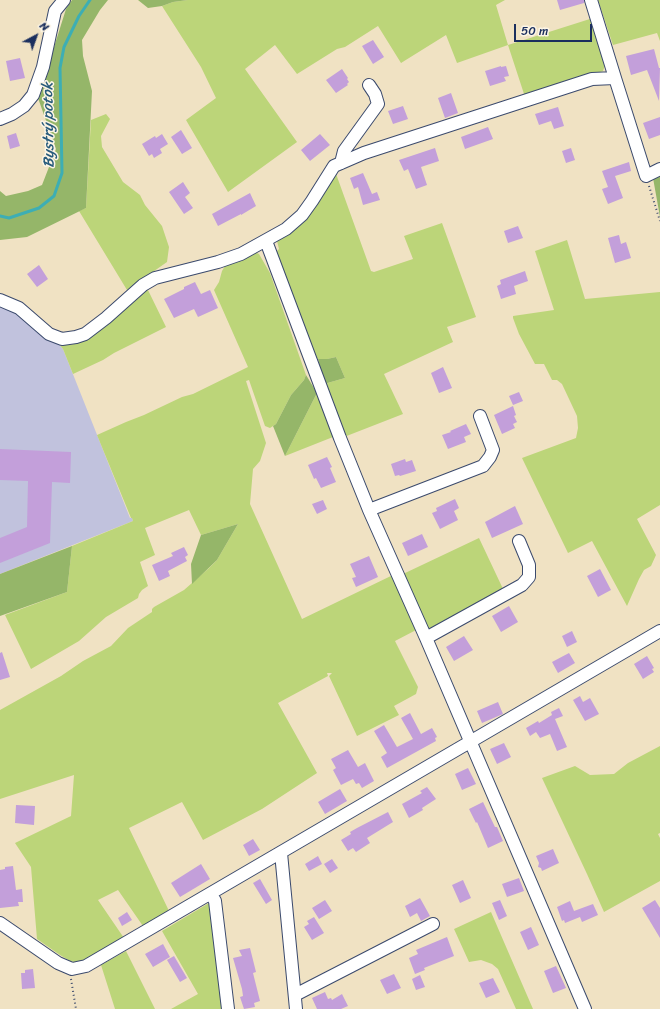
<!DOCTYPE html>
<html>
<head>
<meta charset="utf-8">
<style>
  body { margin:0 }
  #map { position:relative; width:660px; height:1009px; overflow:hidden; background:#f0e2c3; font-family:Sriracha,sans-serif }
  canvas { display:block }
  .north { position:absolute; left:16px; top:16px; width:40px; height:40px; -webkit-text-stroke:3px #fcf5e5; paint-order:stroke; rotate:41deg; font-size:11px; font-weight:700; line-height:16px; text-align:center; color:#1b2f5e }
  .north::after { content:''; display:block; margin:auto; width:14px; height:18px; background:#1b2f5e; clip-path:polygon(50% 0,100% 100%,50% 72%,0 100%) }
  .scale { position:absolute; left:514px; top:24px; width:78px; height:18px; box-sizing:border-box; border:2px solid #1b2f5e; border-top:0; padding-left:5px; font-size:12px; line-height:14px; white-space:nowrap; color:#1b2f5e; -webkit-text-stroke:3px #fcf5e5; paint-order:stroke }
</style>
</head>
<body>
<div id="map">
<canvas width="660" height="1009"></canvas>
<div class="north">N</div>
<div class="scale">50 m</div>
</div>
<script>
const c = document.querySelector('canvas').getContext('2d');
c.lineJoin = 'round';
function fillPath(path, color) { c.fillStyle = color; c.fill(path, 'evenodd'); }
const poly = rows => new Path2D(rows.map(r => 'M' + r).join(''));
function strokePath(path, color, width, dash) { c.strokeStyle = color; c.lineWidth = width; c.lineCap = dash ? 'butt' : 'round'; c.setLineDash(dash || []); c.stroke(path); }
function drawText(font, color, halo, rows, align = 'center') {
  c.font = font + ' Sriracha,sans-serif'; c.lineWidth = 3; c.setLineDash([]); c.textBaseline = 'middle'; c.strokeStyle = halo; c.fillStyle = color; for (const [text, x, y, turn = 0] of rows) {
    c.save(); c.translate(x, y); c.rotate((+turn || 0) * Math.PI / 180); c.textAlign = isNaN(turn) ? turn : align; if (halo) c.strokeText(text, 0, 0); c.fillText(text, 0, 0); c.restore();
  }
}
fillPath(poly([
  [0,306,8,307,59,344,63,349,130,518,132,518,133,521,0,574]
]), '#c1c2dd');
fillPath(poly([
  [188,0,505,0,496,5,508,45,593,18,605,65,603,71,525,97,508,45,457,63,446,35,401,63,378,26,345,47,337,49,297,74,275,45,245,69,297,142,228,192,186,120,216,98,201,67,162,6,173,2],
  [598,0,660,0,660,41,657,33,613,45],
  [106,114,110,119,101,136,102,147,123,182,140,195,145,205,162,226,169,247,167,262,127,290,79,211,86,208,91,120],
  [335,171,371,271,374,272,413,259,404,236,442,223,476,317,447,327,453,342,384,374,403,414,344,437,324,384,345,378,336,357,327,359,318,359,314,357,275,253,279,249,277,241],
  [567,240,585,299,660,292,660,505,637,519,656,555,651,566,644,570,639,579,627,606,592,541,568,553,522,458,576,438,578,428,577,416,562,384,557,380,552,380,544,364,535,364,519,334,513,318,513,316,554,310,535,251],
  [255,252,259,254,270,273,306,375,304,380,291,395,276,424,270,428,265,426,249,380,246,381,266,443,260,461,253,469,250,504,302,619,395,574,418,629,395,641,418,687,416,694,394,706,399,715,357,736,329,676,332,673,327,673,328,676,278,703,317,773,262,809,203,840,182,802,129,828,170,913,145,929,118,890,98,900,126,941,88,961,79,963,70,961,60,955,37,939,31,867,15,843,71,816,74,775,0,799,0,710,61,676,83,661,111,646,128,628,152,612,152,609,154,607,184,590,208,569,217,560,238,524,201,535,189,510,145,528,155,555,140,562,148,586,142,590,139,594,138,598,106,617,79,641,31,669,5,615,67,592,72,546,133,521,132,518,131,518,97,435,126,422,144,415,182,397,193,394,248,367,214,290,219,282,222,271,225,266],
  [147,288,166,327,114,353,103,360,73,374,63,349,59,344,69,345,79,343,90,337],
  [317,393,333,437,285,456],
  [479,538,504,591,432,629,427,628,403,574],
  [660,746,660,833,658,834,660,838,660,881,604,912,587,874,542,778,575,766,590,775,614,774,628,763],
  [209,903,213,909,224,1009,171,1009,198,994,162,931],
  [491,912,510,956,533,1009,516,1009,498,969,492,964,481,960,469,962,454,929],
  [126,951,155,1009,115,1009,101,965]
]), '#bcd579');
fillPath(poly([
  [72,0,108,0,100,10,82,40,83,56,92,91,86,208,27,237,0,240,0,191,6,196,28,191,42,185,56,149,38,98,66,9],
  [138,0,188,0,173,2,162,6,148,8],
  [660,174,660,217,653,178],
  [336,357,345,378,324,384,318,359,327,359],
  [306,375,317,393,285,456,273,426,276,424,291,395,304,380],
  [238,524,217,560,192,584,191,564,201,535],
  [72,546,67,592,0,616,0,574]
]), '#95b669');
strokePath(poly([
  [0,216,9,218,39,208,54,196,62,173,60,68,64,47,79,16,90,0]
]), '#3daeb4', 3);
fillPath(poly([
  [557,0,584,0,584,3,560,10],
  [373,40,384,57,373,64,362,46],
  [654,49,659,68,660,68,659,101,647,70,631,75,626,56],
  [20,58,25,78,10,81,6,61],
  [501,66,501,67,506,66,509,76,504,77,506,81,490,86,485,71],
  [342,69,348,78,347,79,349,82,347,84,348,85,336,93,326,80],
  [451,93,458,113,445,118,438,98],
  [403,106,408,119,393,124,388,111],
  [558,107,564,126,554,129,551,121,539,125,535,114],
  [660,117,660,135,649,139,643,123],
  [488,127,493,139,465,149,461,137],
  [181,130,192,148,182,154,171,137],
  [16,133,20,146,10,149,7,136],
  [162,134,168,144,160,149,162,153,154,158,152,154,149,156,142,144,155,136,156,138],
  [320,134,330,145,310,161,301,150],
  [435,148,439,161,421,167,427,185,416,189,408,169,404,171,399,160],
  [571,148,575,160,566,163,562,151],
  [629,162,631,171,615,176,623,198,608,204,602,189,608,187,602,171],
  [363,173,372,194,377,192,380,200,363,205,358,187,354,189,350,178],
  [183,182,190,193,185,197,193,208,184,214,169,192],
  [250,193,256,206,241,215,241,214,218,226,212,214],
  [518,226,523,238,508,243,504,231],
  [619,235,621,244,626,242,631,258,615,263,608,238],
  [39,265,48,279,37,287,27,274],
  [525,271,528,281,514,286,516,294,501,299,497,286,501,284,500,280],
  [195,282,201,294,210,290,218,308,198,317,194,309,174,318,164,299,184,289,184,287],
  [443,367,452,388,439,393,431,373],
  [519,392,523,401,513,405,509,396],
  [513,406,516,415,514,416,517,422,513,424,515,428,502,434,494,415],
  [466,424,471,434,464,437,466,442,448,449,442,435,451,432,450,431],
  [0,449,71,452,70,483,52,482,50,543,0,563,0,538,27,527,28,481,0,480],
  [327,457,332,467,330,468,336,482,321,488,316,478,314,479,308,465],
  [405,459,406,462,412,460,416,471,400,476,399,475,395,476,391,464],
  [455,499,459,508,454,511,458,520,440,529,432,513,437,511,436,508],
  [323,500,327,509,317,514,312,504],
  [515,506,523,524,492,538,485,522],
  [422,534,428,547,408,556,402,543],
  [184,547,188,555,185,557,187,561,168,571,170,576,159,581,152,565,173,556,171,553],
  [369,556,378,577,356,587,352,578,356,577,350,564],
  [600,569,611,590,598,597,587,576],
  [509,606,518,622,501,632,492,616],
  [572,631,577,642,567,647,562,636],
  [464,636,473,650,454,661,446,647],
  [2,652,10,677,0,680,0,653],
  [569,653,575,663,558,673,552,662],
  [647,656,654,668,652,669,654,672,643,679,634,664],
  [580,696,583,702,590,698,599,714,585,721,573,700],
  [498,702,503,714,482,723,477,711],
  [559,708,563,716,555,719,567,747,557,751,550,734,540,738,536,732,530,736,526,728,538,721,539,723,552,715,551,712],
  [410,713,421,734,432,728,436,735,437,737,435,738,436,741,387,768,381,757,387,753,374,731,384,725,397,747,413,739,401,718],
  [504,743,511,757,497,764,490,749],
  [348,750,358,767,365,763,374,781,362,788,359,783,356,784,353,779,341,785,333,770,336,768,331,759],
  [468,768,476,784,462,790,455,774],
  [427,787,436,799,422,808,423,810,409,818,402,804,422,793,420,791],
  [340,789,347,801,325,814,318,802],
  [483,802,495,827,497,827,503,841,488,848,477,822,476,823,469,809],
  [16,805,35,806,34,825,15,823],
  [388,812,393,822,367,838,370,843,356,852,353,848,348,851,341,840,351,834,350,832,357,828],
  [253,839,260,850,249,856,243,845],
  [553,849,559,863,542,871,541,868,538,867,539,863,536,856],
  [318,856,322,864,309,871,305,864],
  [332,859,338,868,330,873,324,864],
  [201,864,210,879,180,897,171,883],
  [13,866,16,890,22,889,23,902,18,902,19,906,0,908,0,870,5,869,5,867],
  [519,878,524,891,507,897,502,884],
  [260,879,272,900,266,904,253,883],
  [463,880,471,898,460,903,452,885],
  [420,898,430,916,421,921,417,913,410,917,405,906],
  [325,900,332,911,319,919,312,908],
  [500,900,507,916,499,920,492,903],
  [655,900,660,908,660,938,642,908],
  [570,901,574,911,593,904,598,915,582,922,580,917,565,923,564,920,562,921,557,907],
  [127,912,132,920,122,926,118,918],
  [314,917,324,933,312,940,304,927,309,924,307,921],
  [531,927,539,945,528,950,520,932],
  [447,937,454,956,424,968,425,970,415,974,409,958,418,954,416,950],
  [163,944,170,957,153,967,145,954],
  [250,948,256,972,253,973,260,1001,254,1003,255,1007,244,1009,240,997,243,996,242,989,233,958,242,956,239,950],
  [174,956,187,978,180,982,167,960],
  [556,966,566,988,553,993,544,971],
  [33,969,35,988,22,989,21,973,25,973,25,970],
  [394,974,401,988,387,994,380,980],
  [420,975,425,987,416,990,412,979],
  [493,978,500,992,486,998,479,983],
  [325,992,328,999,331,998,332,1000,342,994,348,1006,341,1009,317,1009,312,998]
]), '#c39fda');
const minor = poly([
  [591,0,615,78],
  [0,119,12,114,24,106,33,95,43,67,55,11,64,0],
  [341,163,344,151,378,104,375,94,369,85],
  [266,241,340,438,369,510,426,638,585,1009],
  [0,300,19,308,49,334,62,339,76,337,85,334,106,318,143,285,155,278,218,262,241,254,286,229,302,215,312,201,334,166,341,163,364,153,592,79,615,78,646,176,660,169],
  [369,510,483,466,490,457,493,450,480,416],
  [426,638,522,585,529,577,529,565,519,541],
  [281,853,296,1009],
  [211,894,215,901,228,1009],
  [0,923,58,963,72,969,86,966,660,631],
  [295,995,433,924]
]);
strokePath(minor, '#3b4a6d', 14);
strokePath(poly([
  [649,186,660,221],
  [71,979,76,1009]
]), '#3b4a6d', 2, [1, 3]);
strokePath(minor, '#fff', 12);
drawText('italic 15px', '#275b7c', '#fcf5e5', [
  ["Bystrý potok",49,125,-91]
]);
</script>
</body>
</html>
